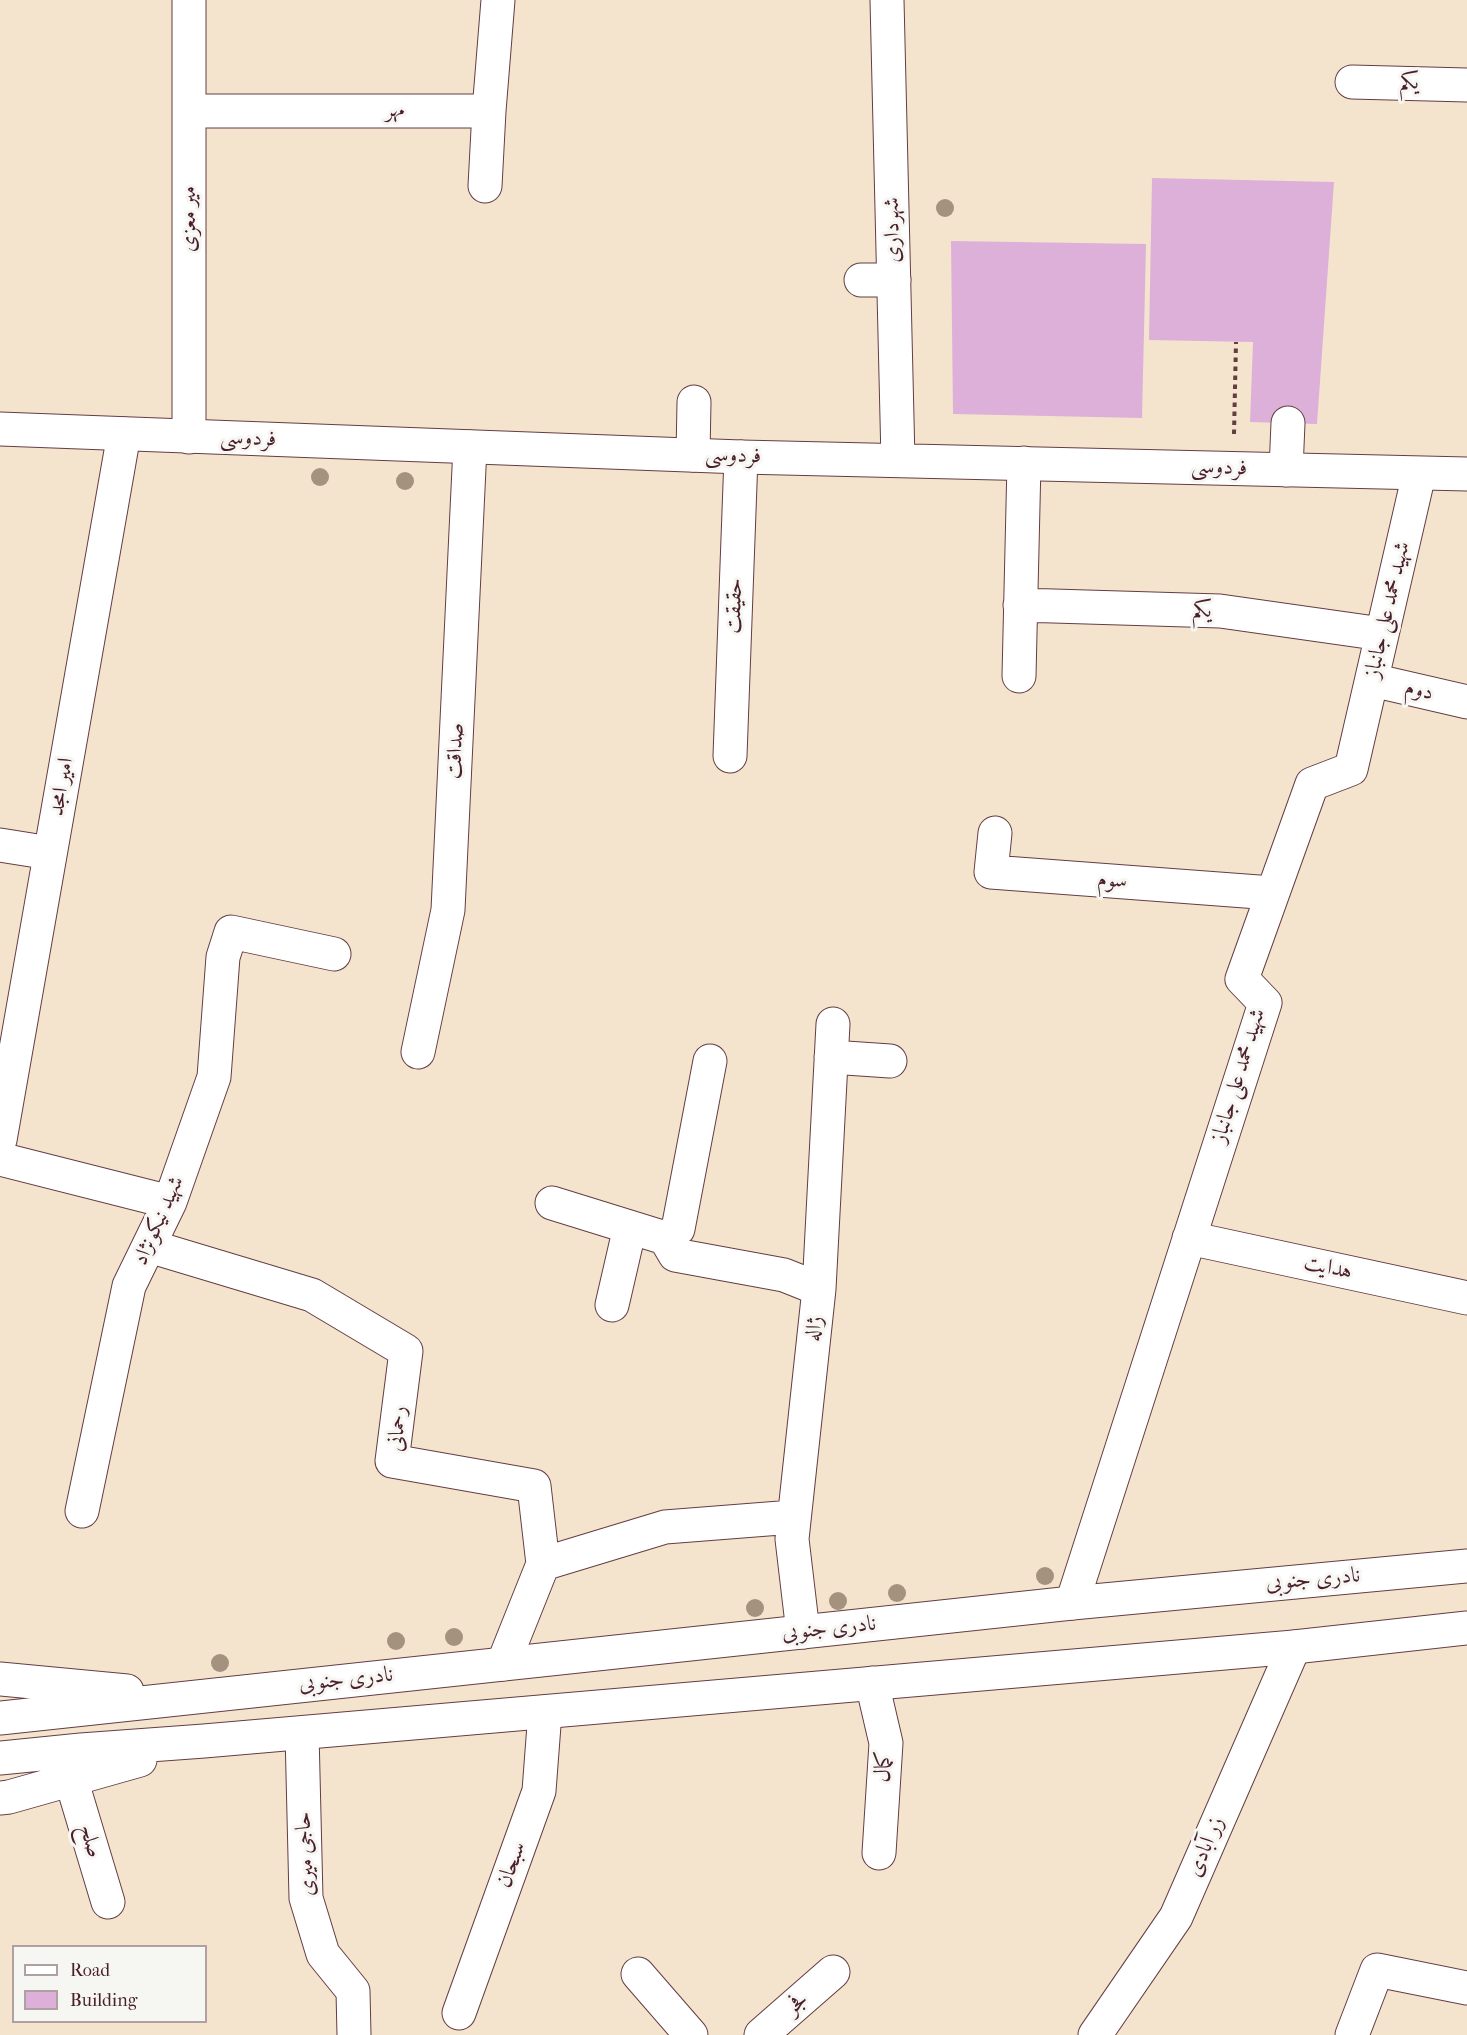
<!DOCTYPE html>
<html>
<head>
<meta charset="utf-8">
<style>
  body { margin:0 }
  #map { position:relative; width:1467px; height:2035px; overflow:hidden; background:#f4e4cd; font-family:"IM FELL French Canon",serif }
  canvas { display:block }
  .legend { position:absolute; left:12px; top:1945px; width:195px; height:78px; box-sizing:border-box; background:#f6f6f2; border:2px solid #b1a0a2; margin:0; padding:8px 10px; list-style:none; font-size:18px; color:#4a1f2b }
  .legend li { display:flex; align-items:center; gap:12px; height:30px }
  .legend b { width:30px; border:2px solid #b1a0a2 }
</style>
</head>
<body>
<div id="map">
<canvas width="1467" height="2035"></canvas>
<ul class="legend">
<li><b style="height:8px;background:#fff"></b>Road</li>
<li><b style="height:16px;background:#ddb0d9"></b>Building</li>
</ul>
</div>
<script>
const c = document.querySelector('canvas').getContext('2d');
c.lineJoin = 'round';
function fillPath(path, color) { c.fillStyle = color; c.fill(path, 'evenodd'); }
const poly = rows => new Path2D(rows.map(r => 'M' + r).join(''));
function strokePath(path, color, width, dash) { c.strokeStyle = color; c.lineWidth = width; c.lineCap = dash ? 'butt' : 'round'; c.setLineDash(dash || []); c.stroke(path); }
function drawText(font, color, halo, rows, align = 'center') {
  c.font = font + ' "IM FELL French Canon",Amiri,serif'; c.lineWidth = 6; c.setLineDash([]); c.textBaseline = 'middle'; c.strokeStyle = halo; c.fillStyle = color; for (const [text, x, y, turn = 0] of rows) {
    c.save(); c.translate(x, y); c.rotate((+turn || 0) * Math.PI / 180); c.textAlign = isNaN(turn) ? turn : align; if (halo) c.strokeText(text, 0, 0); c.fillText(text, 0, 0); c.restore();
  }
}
fillPath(poly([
  [1152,178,1334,182,1317,424,1250,422,1253,342,1149,340],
  [951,241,1146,244,1142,418,953,414]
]), '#ddb0d9');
const minor = poly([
  [1352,82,1467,85],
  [190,111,489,111,498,0],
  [485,186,489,111],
  [861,280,894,280],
  [189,437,189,0],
  [693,455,694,402],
  [1286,470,1288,423],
  [1020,605,1220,611,1382,634],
  [1019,676,1024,463],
  [1372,680,1467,702],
  [730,756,741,457],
  [995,833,991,872,1272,893],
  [0,845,50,853],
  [418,1052,448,910,470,447],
  [831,1057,890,1061],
  [0,1140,124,434],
  [0,1159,170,1202],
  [552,1203,665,1238,675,1255,784,1275,819,1289],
  [665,1238,678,1229,710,1061],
  [1189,1238,1467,1298],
  [149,1246,312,1295,406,1351,392,1461,534,1486,543,1564,503,1664],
  [612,1305,630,1227],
  [82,1511,129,1286,170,1202,214,1077,223,957,231,932,334,954],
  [543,1564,665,1527,793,1517],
  [1072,1603,1265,1003,1242,979,1312,784,1351,769,1419,474],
  [803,1632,792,1539,819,1289,833,1024],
  [872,1683,886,1743,879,1853],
  [302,1733,306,1898,323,1954,353,1991,354,2035],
  [71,1779,108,1902],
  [638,1974,691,2035],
  [459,2013,539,1791,545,1712],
  [761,2035,833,1972],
  [1095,2035,1176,1917,1294,1647],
  [1352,2035,1377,1970,1467,1988]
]);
const major = poly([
  [887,0,898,460],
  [0,429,741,457,1467,474],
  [0,1679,127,1691],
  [0,1718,1072,1603,1467,1566],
  [0,1758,81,1750,204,1741,1294,1647,1467,1628],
  [0,1798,9,1797,140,1760]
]);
strokePath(minor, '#643d43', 35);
strokePath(major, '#643d43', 35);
strokePath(poly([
  [1234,434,1236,342]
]), '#643d43', 4, [4.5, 4.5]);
strokePath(minor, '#fff', 33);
strokePath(major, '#fff', 33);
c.fillStyle = '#a4927e';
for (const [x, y] of [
  [945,208],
  [320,477],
  [405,481],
  [1045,1576],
  [897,1593],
  [838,1601],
  [755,1608],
  [454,1637],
  [396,1641],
  [220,1663]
]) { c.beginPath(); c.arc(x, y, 9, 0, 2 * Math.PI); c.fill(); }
drawText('22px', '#4a1f2b', '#f6f6f2', [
  ["یکم",1409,83,1],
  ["مهر",395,111],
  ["میر معزی",190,219,-90],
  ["شهرداری",893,230,-91],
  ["فردوسی",248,439,2],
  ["فردوسی",733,456,2],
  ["فردوسی",1219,468,2],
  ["حقیقت",735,606,-88],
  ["شهید محمد علی جانباز",1388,610,-77],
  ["یکم",1202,611,2],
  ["دوم",1419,691,13],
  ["صداقت",456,751,-87],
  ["امیر امجد",62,787,-80],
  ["سوم",1112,881,4],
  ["شهید محمد علی جانباز",1239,1076,-73],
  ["شهید نیکونژاد",159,1221,-66],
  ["هدایت",1328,1268,12],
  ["ژاله",815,1329,-84],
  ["رحمانی",398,1429,-86],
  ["نادری جنوبی",1313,1580,-5],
  ["نادری جنوبی",829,1629,-6],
  ["نادری جنوبی",346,1680,-6],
  ["کمال",884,1767,-87],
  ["صلح",90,1841,73],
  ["زر آبادی",1206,1847,-67],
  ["حاجی میری",306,1854,-93],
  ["سبحان",512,1865,-70],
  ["فجر",797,2004,-41]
]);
</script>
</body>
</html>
